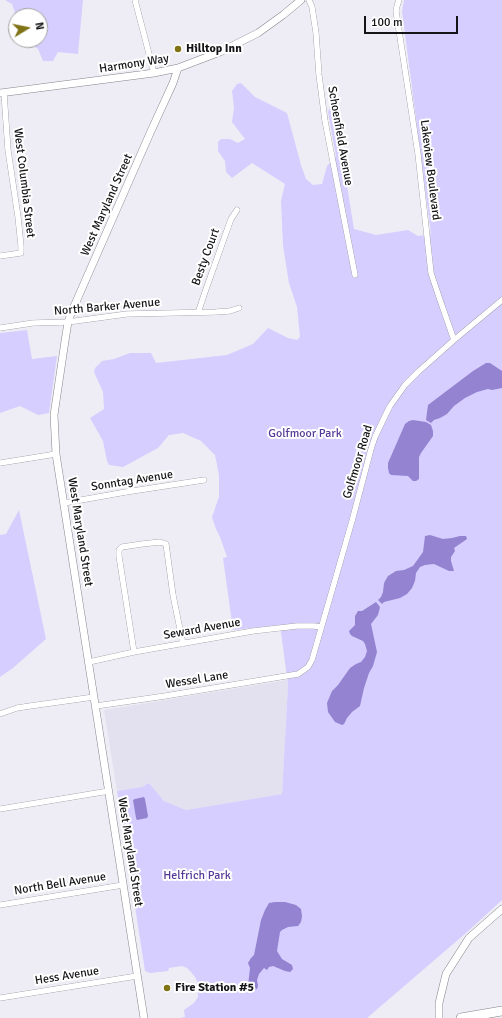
<!DOCTYPE html>
<html>
<head>
<meta charset="utf-8">
<style>
  body { margin:0 }
  #map { position:relative; width:502px; height:1018px; overflow:hidden; background:#eeedf5; font-family:Signika,sans-serif }
  canvas { display:block }
  .north { position:absolute; left:8px; top:8px; width:40px; height:40px; box-sizing:border-box; background:#fff; border:1px solid #a1a1a2; border-radius:50%; rotate:80deg; font-size:11px; font-weight:700; line-height:16px; text-align:center; color:#151417 }
  .north::after { content:''; display:block; margin:auto; width:14px; height:18px; background:#7f7316; clip-path:polygon(50% 0,100% 100%,50% 72%,0 100%) }
  .scale { position:absolute; left:364px; top:16px; width:94px; height:18px; box-sizing:border-box; border:2px solid #151417; border-top:0; padding-left:5px; font-size:12px; line-height:14px; white-space:nowrap; color:#151417; -webkit-text-stroke:3px #fff; paint-order:stroke }
</style>
</head>
<body>
<div id="map">
<canvas width="502" height="1018"></canvas>
<div class="north">N</div>
<div class="scale">100 m</div>
</div>
<script>
const c = document.querySelector('canvas').getContext('2d');
c.lineJoin = 'round';
function fillPath(path, color) { c.fillStyle = color; c.fill(path, 'evenodd'); }
const poly = rows => new Path2D(rows.map(r => 'M' + r).join(''));
function strokePath(path, color, width, dash) { c.strokeStyle = color; c.lineWidth = width; c.lineCap = dash ? 'butt' : 'round'; c.setLineDash(dash || []); c.stroke(path); }
function drawText(font, color, halo, rows, align = 'center') {
  c.font = font + ' Signika,sans-serif'; c.lineWidth = 4; c.setLineDash([]); c.textBaseline = 'middle'; c.strokeStyle = halo; c.fillStyle = color; for (const [text, x, y, turn = 0] of rows) {
    c.save(); c.translate(x, y); c.rotate((+turn || 0) * Math.PI / 180); c.textAlign = isNaN(turn) ? turn : align; if (halo) c.strokeText(text, 0, 0); c.fillText(text, 0, 0); c.restore();
  }
}
fillPath(poly([
  [287,680,288,686,282,794,186,810,164,801,149,783,142,787,117,791,104,710]
]), '#e3e1f0');
fillPath(poly([
  [5,0,83,0,78,54,58,52,53,61,43,61,38,49,24,40,40,40,40,16,16,16,12,4],
  [404,0,502,0,502,900,466,933,367,1018,180,1018,185,1017,184,1010,194,1003,198,997,198,983,195,977,191,972,187,968,182,966,169,968,168,971,150,973,145,971,117,791,142,787,149,783,164,801,186,810,282,794,288,685,280,625,233,630,223,558,227,557,220,537,216,529,212,517,219,497,219,475,215,455,201,441,183,433,169,435,158,448,123,467,109,465,107,461,103,441,90,418,104,409,103,392,94,372,95,368,102,361,114,359,130,353,151,353,156,363,227,355,253,344,268,328,288,338,297,340,300,337,297,307,289,283,283,246,281,201,285,184,252,163,232,178,226,172,225,161,218,151,218,142,221,139,230,139,238,143,245,139,232,122,234,108,232,91,237,84,241,83,255,97,287,113,301,165,306,179,313,185,322,184,327,166,336,156,328,112,331,104,336,117,354,229,376,235,408,230,418,236,431,234,402,11],
  [27,330,32,359,57,356,49,413,38,415,20,406,0,413,0,333],
  [19,510,46,639,13,668,0,677,0,535,6,534]
]), '#d6cefe');
fillPath(poly([
  [486,363,490,363,502,371,502,388,492,390,488,389,477,392,465,398,454,406,447,414,440,418,434,420,431,423,426,420,428,405,473,371],
  [413,420,426,422,431,425,433,431,433,436,421,453,419,457,419,479,416,481,413,481,408,476,391,475,389,473,388,468,388,463,405,424,409,421],
  [430,535,443,539,452,538,460,536,466,536,467,539,454,548,455,551,451,557,451,561,454,571,449,571,434,564,425,565,420,567,416,573,415,581,412,588,407,594,400,598,384,602,382,604,378,600,381,597,383,592,384,583,388,576,396,571,404,570,413,566,423,552,425,536],
  [376,602,380,607,378,615,371,624,377,652,373,666,369,673,364,688,360,706,352,712,347,718,344,724,342,725,335,722,328,712,327,703,332,691,338,685,350,668,356,664,361,662,365,657,367,651,365,644,363,641,352,636,350,634,349,631,355,625,355,616,358,611,362,611],
  [144,797,145,799,148,816,147,818,137,820,136,818,133,800,135,799],
  [275,902,285,902,296,905,301,909,302,916,301,922,298,926,288,927,282,930,280,932,277,951,282,959,292,965,293,969,290,972,285,971,273,966,269,967,267,970,264,968,259,974,257,980,258,986,257,989,254,990,248,986,250,968,248,963,251,958,254,955,261,920,265,910,269,903]
]), '#9483d1');
const minor = poly([
  [135,0,154,73],
  [309,0,312,7,316,33,319,75,325,121,355,275],
  [399,0,397,6,396,11,418,154,431,273,439,297,454,340],
  [0,256,21,253,21,246,18,217,8,150,4,93],
  [198,313,205,292,231,219,237,210],
  [0,328,33,323,68,322,127,314,216,312,230,311,239,308],
  [0,463,56,454],
  [64,503,126,492,204,480],
  [134,652,119,556,119,550,122,547,142,544,160,542,166,544,173,595,183,644],
  [89,662,134,652,253,631,297,626,314,626,321,627],
  [96,706,165,696,292,675,298,674,308,667,312,660,352,521,371,449,375,437,385,416,390,406,405,385,419,371,454,340,502,300],
  [0,714,17,708,30,706,94,697],
  [0,809,109,791],
  [0,905,123,885],
  [0,998,137,976]
]);
const tertiary = poly([
  [0,93,154,73,178,68,220,52,258,33,283,15,301,0],
  [144,1018,56,454,54,415,65,341,68,322,72,311,151,131,173,83,178,68],
  [439,1018,439,1003,446,974,469,938,502,909]
]);
const primary = poly([
  [461,1018,502,1011]
]);
strokePath(minor, '#84838a', 6);
strokePath(tertiary, '#84838a', 8);
strokePath(primary, '#84838a', 10);
strokePath(minor, '#fff', 5.5);
strokePath(tertiary, '#fff', 7);
strokePath(primary, '#fff', 9);
for (const [x, y, r, color] of [
  [178,49,4,"#7f7316"],
  [167,988,4,"#7f7316"]
]) { const dot = new Path2D(); dot.arc(x, y, r, 0, 2 * Math.PI); c.fillStyle = color; c.fill(dot); strokePath(dot, '#fff', 1.5); }
drawText('bold 12px', '#151417', '#fff', [
  ["Hilltop Inn",186,49],
  ["Fire Station #5",175,988]
], 'left');
drawText('12px', '#151417', '#fff', [
  ["Harmony Way",134,64,-9],
  ["Schoenfield Avenue",340,136,80],
  ["Lakeview Boulevard",430,170,83],
  ["West Columbia Street",24,183,83],
  ["West Maryland Street",107,205,-66],
  ["Besty Court",206,257,-70],
  ["North Barker Avenue",107,307,-5],
  ["Golfmoor Road",358,462,-73],
  ["Sonntag Avenue",132,481,-9],
  ["West Maryland Street",80,532,81],
  ["Seward Avenue",202,629,-10],
  ["Wessel Lane",197,680,-9],
  ["West Maryland Street",130,852,81],
  ["North Bell Avenue",60,884,-9],
  ["Hess Avenue",67,976,-9]
]);
drawText('12px', '#553a97', '#fff', [
  ["Golfmoor Park",305,434],
  ["Helfrich Park",197,876]
]);
</script>
</body>
</html>
